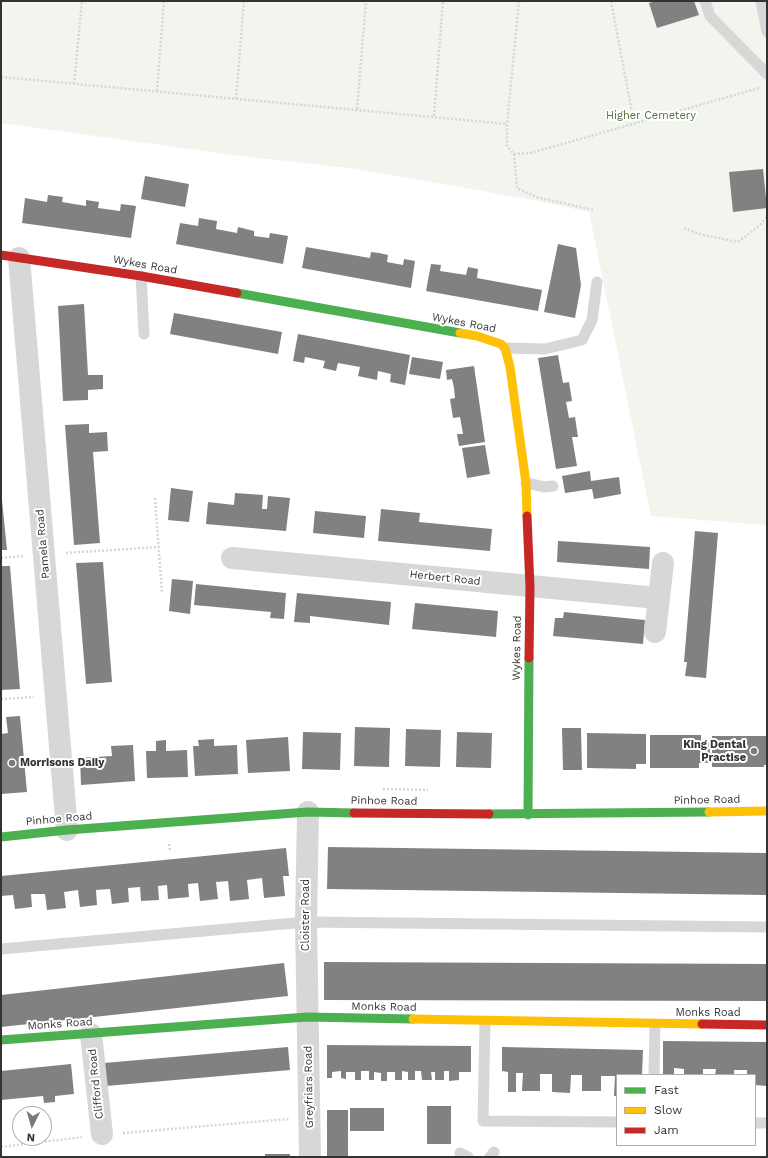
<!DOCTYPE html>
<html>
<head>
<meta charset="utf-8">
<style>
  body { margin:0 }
  #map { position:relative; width:768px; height:1158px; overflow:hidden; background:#fff; font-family:"Work Sans",sans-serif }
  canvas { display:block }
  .frame { position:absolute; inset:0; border:2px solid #333; pointer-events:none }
  .legend { position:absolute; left:616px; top:1074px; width:140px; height:72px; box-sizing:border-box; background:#fff; border:1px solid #adadad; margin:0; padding:5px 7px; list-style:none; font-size:12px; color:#333 }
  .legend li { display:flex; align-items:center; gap:8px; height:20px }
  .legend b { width:20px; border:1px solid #adadad }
  .north { position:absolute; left:12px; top:1106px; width:40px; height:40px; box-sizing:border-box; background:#fff; border:1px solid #adadad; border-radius:50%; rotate:185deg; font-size:11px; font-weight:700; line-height:16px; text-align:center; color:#333 }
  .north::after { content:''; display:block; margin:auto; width:14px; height:18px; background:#7a7a7a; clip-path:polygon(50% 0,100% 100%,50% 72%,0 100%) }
</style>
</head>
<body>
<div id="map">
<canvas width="768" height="1158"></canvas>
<div class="frame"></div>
<ul class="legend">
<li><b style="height:5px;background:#4caf50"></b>Fast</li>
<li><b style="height:5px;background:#ffc107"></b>Slow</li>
<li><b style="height:5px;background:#c62828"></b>Jam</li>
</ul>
<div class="north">N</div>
</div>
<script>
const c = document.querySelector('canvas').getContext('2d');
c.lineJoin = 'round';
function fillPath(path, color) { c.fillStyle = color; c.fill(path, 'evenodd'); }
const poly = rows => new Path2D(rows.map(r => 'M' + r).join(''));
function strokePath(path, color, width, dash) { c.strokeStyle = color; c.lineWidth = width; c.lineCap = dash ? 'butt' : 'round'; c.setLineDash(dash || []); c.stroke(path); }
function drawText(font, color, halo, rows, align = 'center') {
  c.font = font + ' "Work Sans",sans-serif'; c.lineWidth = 4; c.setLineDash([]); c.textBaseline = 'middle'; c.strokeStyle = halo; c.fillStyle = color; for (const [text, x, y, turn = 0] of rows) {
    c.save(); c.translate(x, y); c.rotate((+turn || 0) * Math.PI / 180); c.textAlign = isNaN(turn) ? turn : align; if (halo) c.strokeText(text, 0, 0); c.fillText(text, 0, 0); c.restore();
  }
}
fillPath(poly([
  [1,1,767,1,767,525,651,516,589,212,533,200,357,169,241,156,1,123]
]), '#f1f5ed');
fillPath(poly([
  [656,1,694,1,699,15,657,28,649,3],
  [763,169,767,208,733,212,729,172],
  [145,176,189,184,185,207,141,199],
  [48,195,63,197,62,202,86,206,86,200,99,202,98,208,120,211,121,204,136,206,131,238,22,223,25,198,47,202],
  [199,218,217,221,216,229,237,233,238,227,254,231,254,236,269,238,270,233,288,236,283,264,176,244,180,223,198,226],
  [558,244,576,248,581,285,575,318,544,312],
  [306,247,370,258,371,252,379,253,388,255,387,262,403,265,404,259,415,261,411,288,302,268],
  [431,264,441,265,440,271,466,275,468,267,478,269,477,278,542,290,538,311,426,291],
  [84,304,88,375,103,375,103,389,88,390,88,400,63,401,58,306],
  [174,313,282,332,278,354,170,334],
  [298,334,410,355,405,385,390,382,391,374,378,371,377,380,358,376,360,367,338,363,336,371,323,368,325,361,305,357,304,363,293,361],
  [558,355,563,383,569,382,572,401,566,402,569,418,575,417,578,437,572,437,577,466,556,469,538,358],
  [412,357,443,362,440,379,409,374],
  [474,366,485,442,459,446,457,434,463,434,460,417,453,418,450,399,455,398,454,388,452,379,447,380,446,370],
  [89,424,89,433,107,432,108,451,93,452,100,543,74,545,65,425],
  [485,445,490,474,467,478,462,448],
  [590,471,591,481,619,477,621,494,594,499,592,489,565,493,562,476],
  [171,488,193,491,189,522,168,520],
  [1,490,7,550,1,550],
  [235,493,263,495,262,509,267,509,268,496,290,498,286,531,206,524,208,502,234,505],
  [381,509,420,513,419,522,492,529,490,551,378,541],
  [315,511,366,516,364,538,313,533],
  [695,531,718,533,706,678,685,676,687,662,684,662],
  [558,541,650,547,649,569,557,562],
  [103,562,112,682,86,684,76,563],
  [1,566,10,566,20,689,1,690],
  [172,579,193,581,190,614,169,611],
  [196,584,286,593,284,619,270,618,271,612,194,605],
  [297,593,391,602,389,625,310,616,310,623,294,622],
  [415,603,498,611,496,637,412,629],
  [564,612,645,620,643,644,553,636,555,618,563,618],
  [20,716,27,792,1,794,1,734,8,733,6,717],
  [355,727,390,728,389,767,354,766],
  [562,728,581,728,582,770,563,770],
  [406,729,441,730,440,767,405,766],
  [303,732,341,733,340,770,302,769],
  [457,732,492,733,491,768,456,767],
  [587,733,646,734,646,764,636,764,636,769,587,768],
  [650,735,701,735,701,742,710,742,710,763,699,763,699,768,650,768],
  [712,736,767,736,767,765,764,765,764,767,712,767],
  [288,737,290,771,248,773,246,740],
  [214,739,214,746,237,745,238,774,195,776,193,746,199,746,198,740],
  [166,740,166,751,187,750,188,777,147,778,146,751,156,751,156,741],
  [133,745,135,781,81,785,80,758,112,756,111,746],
  [328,847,767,853,767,895,327,889],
  [286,848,289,876,283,876,285,896,264,898,262,878,247,880,249,899,230,901,228,881,216,882,218,899,200,901,198,883,188,884,189,897,168,899,167,885,158,886,159,900,141,901,140,887,128,888,129,902,112,904,110,889,96,890,97,905,80,907,78,890,64,892,66,908,47,910,45,894,31,894,32,907,15,909,13,895,1,896,1,876],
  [324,962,767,964,767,1001,324,1000],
  [284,963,288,996,1,1027,1,995],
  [663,1041,767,1042,767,1086,755,1085,755,1075,747,1075,747,1070,734,1070,734,1075,715,1075,716,1069,703,1069,703,1075,684,1075,684,1069,674,1068,674,1075,663,1075],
  [327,1045,471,1046,471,1072,459,1072,459,1080,449,1081,449,1071,444,1071,444,1080,435,1080,435,1072,431,1072,432,1080,422,1080,421,1071,415,1071,415,1080,408,1080,408,1072,402,1071,402,1080,395,1080,395,1072,387,1072,387,1081,381,1081,381,1073,374,1072,374,1080,369,1080,369,1071,361,1071,361,1080,355,1080,355,1072,346,1072,346,1079,341,1078,341,1071,332,1072,332,1078,327,1078],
  [288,1047,290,1070,106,1086,104,1063],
  [502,1047,643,1050,642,1075,617,1075,617,1096,614,1096,615,1076,601,1076,601,1091,582,1091,582,1075,571,1075,570,1093,552,1092,552,1074,540,1074,540,1091,522,1091,523,1073,516,1073,516,1092,508,1092,508,1072,502,1071],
  [71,1064,74,1094,55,1096,55,1102,44,1103,43,1096,1,1100,1,1071],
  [427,1106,451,1106,451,1144,427,1144],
  [350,1108,384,1108,384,1131,350,1131],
  [327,1110,348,1110,348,1157,327,1157],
  [265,1154,290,1154,290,1157,265,1157]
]), '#818181');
strokePath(poly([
  [519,1,507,124,507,146,514,154,517,188,536,197,593,210],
  [611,1,634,123],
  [1,77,507,124],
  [74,84,82,1],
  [157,91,164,1],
  [236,99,244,1],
  [357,109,366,1],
  [434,116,443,1],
  [514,154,531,153,759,88],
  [684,228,699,234,738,242,759,226,767,217],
  [155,498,162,593],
  [66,553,159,547],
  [1,558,23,556],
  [1,699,34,697],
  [383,789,428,790],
  [169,844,170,851],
  [123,1133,289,1119],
  [1,1147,82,1137]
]), '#d6d6d6', 2.5, [2, 2]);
strokePath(poly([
  [705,1,710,16,767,74],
  [761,1,767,32],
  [141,276,144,334],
  [505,348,545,349,582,340,592,320,597,282],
  [526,483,545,487,553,486],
  [1,949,306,922,767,927],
  [485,1022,483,1121,617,1122],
  [654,1075,655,1025],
  [755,1123,767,1123],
  [460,1153,468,1157],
  [490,1157,494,1152]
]), '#d7d7d7', 11);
strokePath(poly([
  [19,258,67,830],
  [232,558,658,598],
  [655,632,663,563],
  [308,812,306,922,310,1157],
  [91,1034,102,1134]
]), '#d7d7d7', 22);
strokePath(poly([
  [237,293,460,333],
  [489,814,709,812],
  [528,815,529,658],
  [1,837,67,830,308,812,354,813],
  [1,1040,307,1017,413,1019]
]), '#4caf50', 9);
strokePath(poly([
  [460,333,477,336,501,344,505,348,510,367,526,483,527,516],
  [709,812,767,811],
  [413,1019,702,1024]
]), '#ffc107', 9);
strokePath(poly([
  [1,255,141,276,237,293],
  [527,516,530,587,529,658],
  [354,813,489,814],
  [702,1024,767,1025]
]), '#c62828', 9);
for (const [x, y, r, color] of [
  [754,751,4,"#7a7a7a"],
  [12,763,4,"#7a7a7a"]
]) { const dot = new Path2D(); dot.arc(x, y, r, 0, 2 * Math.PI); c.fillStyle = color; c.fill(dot); strokePath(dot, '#fff', 1.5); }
drawText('11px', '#56703f', '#fff', [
  ["Higher Cemetery",651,116]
]);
drawText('11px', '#333', '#fff', [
  ["Wykes Road",145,265,10],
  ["Wykes Road",464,323,11],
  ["Pamela Road",43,544,-95],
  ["Herbert Road",445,578,6],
  ["Wykes Road",517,648,-89],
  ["Pinhoe Road",707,800,-1],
  ["Pinhoe Road",384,801,1],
  ["Pinhoe Road",59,819,-5],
  ["Cloister Road",306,915,-90],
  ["Monks Road",384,1007,1],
  ["Monks Road",708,1013],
  ["Monks Road",60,1024,-4],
  ["Clifford Road",96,1084,-96],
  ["Greyfriars Road",309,1087,-91]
]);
drawText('bold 11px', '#333', '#fff', [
  ["King Dental",746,745],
  ["Practise",746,758],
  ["Morrisons Daily",20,763,"left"]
], 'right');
</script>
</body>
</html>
